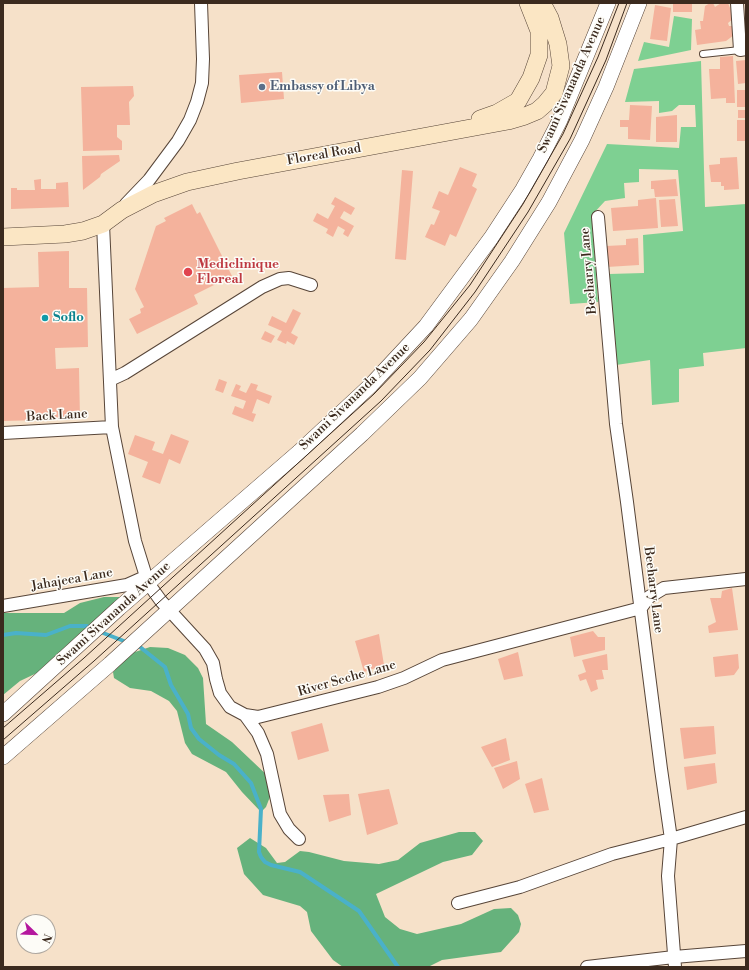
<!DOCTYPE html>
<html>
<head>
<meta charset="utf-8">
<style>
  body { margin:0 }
  #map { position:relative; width:749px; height:970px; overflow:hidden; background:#f6e1c9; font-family:"Libre Bodoni",serif }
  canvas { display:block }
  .frame { position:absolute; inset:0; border:4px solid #3b2a1e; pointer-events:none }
  .north { position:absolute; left:16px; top:914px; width:40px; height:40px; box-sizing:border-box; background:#fdfcf7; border:1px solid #afa8a0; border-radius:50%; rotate:113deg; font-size:11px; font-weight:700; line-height:16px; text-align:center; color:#3b2a1e }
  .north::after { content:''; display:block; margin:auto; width:14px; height:18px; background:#b5179e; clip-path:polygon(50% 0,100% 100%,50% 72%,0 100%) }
</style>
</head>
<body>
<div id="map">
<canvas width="749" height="970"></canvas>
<div class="frame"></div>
<div class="north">N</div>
</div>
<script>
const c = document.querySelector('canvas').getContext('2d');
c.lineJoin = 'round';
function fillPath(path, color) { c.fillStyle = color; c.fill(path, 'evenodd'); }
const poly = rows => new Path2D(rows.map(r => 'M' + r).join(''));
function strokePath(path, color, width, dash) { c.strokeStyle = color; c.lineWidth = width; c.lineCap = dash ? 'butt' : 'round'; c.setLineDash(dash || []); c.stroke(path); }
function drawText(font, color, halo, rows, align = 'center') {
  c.font = font + ' "Libre Bodoni",serif'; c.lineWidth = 3; c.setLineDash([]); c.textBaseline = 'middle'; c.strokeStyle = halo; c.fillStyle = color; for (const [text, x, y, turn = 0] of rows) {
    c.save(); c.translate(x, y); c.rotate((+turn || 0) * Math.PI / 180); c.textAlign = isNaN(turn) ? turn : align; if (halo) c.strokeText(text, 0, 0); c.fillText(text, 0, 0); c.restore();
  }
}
fillPath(poly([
  [674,16,692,19,691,50,638,61,644,42,669,47],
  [701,61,705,207,746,204,746,348,703,353,704,366,679,369,679,402,652,405,650,360,616,365,609,274,644,273,643,235,683,231,678,170,639,169,639,182,624,183,625,198,605,201,592,215,598,302,570,304,564,233,607,144,679,148,681,127,696,127,695,105,679,105,672,111,659,113,659,101,625,102,634,69]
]), '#7ed092');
fillPath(poly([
  [104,597,121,597,39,672,20,681,3,695,3,613,64,613,80,603],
  [150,647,168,648,185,655,198,668,203,678,206,724,232,742,270,778,273,789,266,807,261,812,242,792,226,772,192,754,185,743,177,711,169,701,151,691,130,688,114,678,113,672,132,653],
  [459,832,475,832,483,841,472,855,443,862,376,894,385,917,400,929,417,934,461,924,494,909,511,908,518,915,521,924,519,932,501,952,442,960,428,967,343,967,333,960,311,931,307,912,300,906,263,895,244,874,237,848,250,838,266,848,277,863,285,862,300,851,309,852,344,861,379,864,398,860,420,843]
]), '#66b27c');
strokePath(poly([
  [98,631,129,643],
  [3,635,16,633,46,635,70,626,87,626,92,628],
  [135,645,140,647,165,667,171,685,188,714,191,728,199,739,219,755,234,764,251,783,261,809,259,852,261,857,265,862,271,865,300,872,359,911,398,967]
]), '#4ab1c9', 4);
fillPath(poly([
  [673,3,692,3,692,12,673,12],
  [710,3,713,3,715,7,721,3,728,3,734,18,728,23,729,26,733,26,734,35,726,41,697,45,695,30,701,29,700,21,703,21,705,6],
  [655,5,671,8,667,41,650,39],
  [733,56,735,103,726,103,726,98,711,99,709,69,720,69,720,57],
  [746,60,746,83,738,84,736,61],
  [282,72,284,99,241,103,239,75],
  [133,86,134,96,129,102,130,125,117,125,117,137,122,141,122,150,83,151,81,87],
  [737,90,746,90,746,107,737,107],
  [630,105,652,106,650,140,628,139,628,127,620,127,620,120,629,120],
  [738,110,746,110,746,118,738,118],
  [677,115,677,142,656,142,656,117],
  [737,120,746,120,746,141,737,141],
  [119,155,120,161,101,174,100,177,83,190,82,156],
  [737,157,739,189,724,190,724,186,721,186,721,182,711,182,709,165,720,164,720,158],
  [460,167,477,174,472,186,477,189,456,237,450,234,445,246,425,237,431,224,434,225,440,211,432,208,439,191,448,195],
  [402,170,413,171,406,260,395,259],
  [41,179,41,189,56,189,56,183,68,182,69,207,11,209,11,188,17,188,17,190,35,190,34,180],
  [676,179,678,196,655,197,654,189,651,189,651,181],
  [335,197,355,208,351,215,344,211,340,218,354,226,348,237,343,234,345,230,338,226,333,237,326,233,328,229,313,221,317,213,328,219,335,206,331,204],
  [656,198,658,228,613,231,611,208,638,206,638,200],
  [675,199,678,226,661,227,659,200],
  [192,204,197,214,200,212,232,276,194,295,198,304,137,334,129,319,141,313,140,309,144,307,135,289,156,226,166,221,164,218],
  [638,238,639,265,607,267,606,246,626,245,626,239],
  [69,251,69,288,87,288,88,347,55,348,56,369,79,368,80,419,3,421,3,288,39,287,38,252],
  [293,309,301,313,291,333,298,337,294,345,287,341,286,344,277,340,282,331,268,325,272,316,286,323],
  [265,331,275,336,271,343,261,339],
  [219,379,227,382,223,393,215,390],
  [251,383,258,385,256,390,272,396,269,404,257,399,252,413,256,414,253,422,232,414,235,406,243,409,246,401,231,396,236,384,241,386,239,390,246,393],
  [171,434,189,441,180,464,169,459,160,484,142,477,148,462,128,454,135,435,155,442,152,450,163,454],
  [732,588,738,630,709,633,708,626,716,622,710,598,721,598,722,591],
  [593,631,598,637,605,637,605,650,574,657,570,637],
  [379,634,384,665,364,672,355,641],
  [518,652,523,676,504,680,498,659],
  [607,654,608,670,602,670,604,679,596,680,598,689,591,692,586,679,580,681,578,675,586,672,582,660],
  [738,654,739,668,734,675,715,677,713,657],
  [322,723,329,751,298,760,291,732],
  [714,726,716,754,684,759,680,728],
  [506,738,510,760,492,767,481,747],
  [517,761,520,779,503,789,494,768],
  [715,763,717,783,687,790,684,767],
  [542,778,549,810,534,813,525,784],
  [389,789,398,824,367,835,358,794],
  [349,794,351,815,329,822,323,795]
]), '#f4b29c');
const service = poly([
  [703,54,740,50]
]);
const minor = poly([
  [737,3,740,50,746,49],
  [126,204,149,180,178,141,190,120,197,102,202,83,203,59,201,3],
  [598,217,616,424,627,502,661,769,671,839,668,876,675,967],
  [103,224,112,427,135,541,148,583,161,601,205,649,213,663,216,679,220,693,230,707,245,715,258,717,378,687,404,678,442,660,641,608,649,597,664,588,746,579],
  [110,380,125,373,262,287,280,279,289,278,311,285],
  [3,433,112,427],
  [3,606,127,585,145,577],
  [245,715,258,733,267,754,280,814,289,829,299,839],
  [458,903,520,887,612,854,671,839,746,817],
  [587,967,674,957,746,951]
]);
const tertiary = poly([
  [3,714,119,608,299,452,371,385,426,326,491,238,523,189,540,159,560,120,608,3],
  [3,757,110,664,362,434,420,378,471,319,512,261,549,202,582,140,606,87,639,3]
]);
const secondary = poly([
  [480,119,497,113,518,101,531,78,539,55,539,31,528,3],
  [3,237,65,234,83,231,103,224,122,210,153,194,187,182,238,171,508,121,525,116,537,111,545,104,554,93,561,66,558,44,550,18,542,3]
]);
strokePath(service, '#574538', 8);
strokePath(minor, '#574538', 14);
strokePath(tertiary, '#574538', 16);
strokePath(secondary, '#574538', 18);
strokePath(service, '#fff', 6);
strokePath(minor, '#fff', 12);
strokePath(tertiary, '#fff', 15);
strokePath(secondary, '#fbe6c4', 17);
strokePath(poly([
  [3,728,84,658,374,394,424,342,470,285,523,204,563,134,598,57,619,3],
  [3,740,94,661,381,401,430,350,475,292,528,212,570,139,606,60,627,3]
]), '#3b2a1e', 1);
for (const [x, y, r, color] of [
  [262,87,4,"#5c6f8a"],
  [188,272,5,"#e0444e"],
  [45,318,4,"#0f9aa8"]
]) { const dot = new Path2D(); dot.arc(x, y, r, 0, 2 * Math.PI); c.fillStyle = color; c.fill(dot); strokePath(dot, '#fdfcf7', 1.5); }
drawText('13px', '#3b2a1e', '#fdfcf7', [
  ["Swami Sivananda Avenue",572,85,-66],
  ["Floreal Road",324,155,-10],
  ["Beeharry Lane",589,271,-95],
  ["Swami Sivananda Avenue",355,397,-44],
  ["Back Lane",57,416,-3],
  ["Jahajeea Lane",72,580,-10],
  ["Beeharry Lane",653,590,83],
  ["Swami Sivananda Avenue",114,614,-42],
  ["River Seche Lane",347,679,-16]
]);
drawText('bold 13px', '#4e5e75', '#fdfcf7', [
  ["Embassy of Libya",270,87]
], 'left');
drawText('bold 13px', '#be3a42', '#fdfcf7', [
  ["Mediclinique",197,265],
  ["Floreal",197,280]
], 'left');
drawText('bold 13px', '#0d838f', '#fdfcf7', [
  ["Soflo",53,318]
], 'left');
</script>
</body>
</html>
